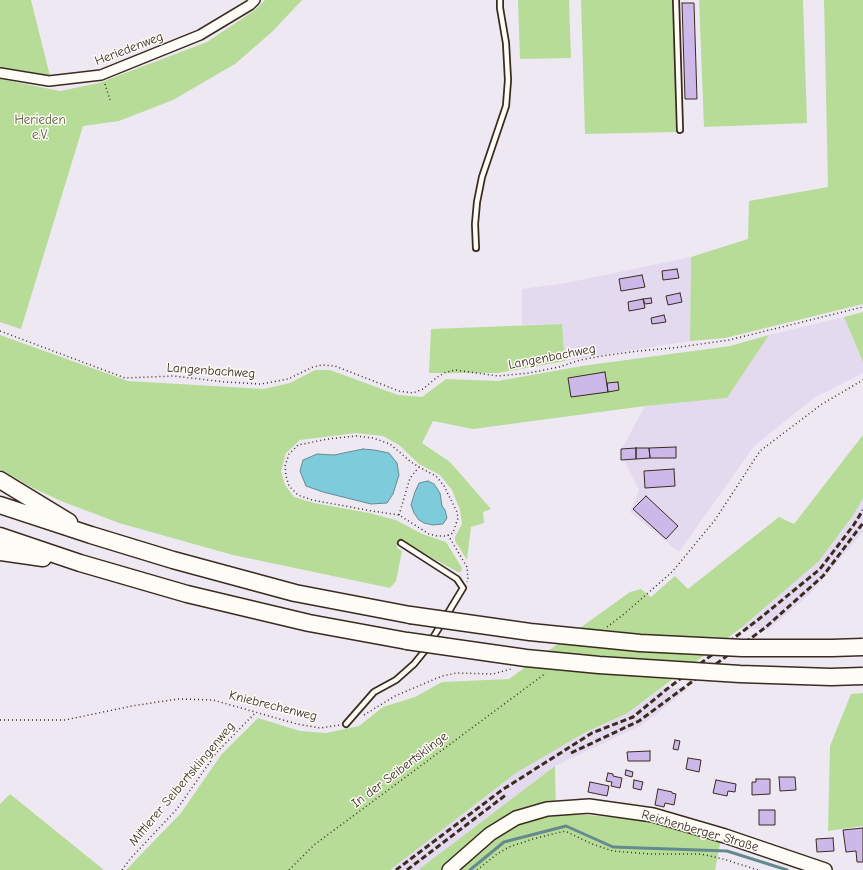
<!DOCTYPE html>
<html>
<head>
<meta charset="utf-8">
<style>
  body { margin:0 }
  canvas { display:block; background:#eee8f3 }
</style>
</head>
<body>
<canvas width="863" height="870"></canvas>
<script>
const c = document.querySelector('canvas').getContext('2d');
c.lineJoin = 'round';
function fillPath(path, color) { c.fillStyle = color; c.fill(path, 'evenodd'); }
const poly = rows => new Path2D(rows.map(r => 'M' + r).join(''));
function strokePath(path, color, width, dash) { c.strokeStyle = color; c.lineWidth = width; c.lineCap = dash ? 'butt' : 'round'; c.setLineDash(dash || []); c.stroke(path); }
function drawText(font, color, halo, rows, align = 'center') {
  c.font = font + ' "Comic Neue",sans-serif'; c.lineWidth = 3; c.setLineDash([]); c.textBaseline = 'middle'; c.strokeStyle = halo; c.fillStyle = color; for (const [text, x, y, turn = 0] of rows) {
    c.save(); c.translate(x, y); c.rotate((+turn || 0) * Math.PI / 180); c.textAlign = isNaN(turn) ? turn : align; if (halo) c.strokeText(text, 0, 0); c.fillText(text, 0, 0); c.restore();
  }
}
fillPath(poly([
  [691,257,690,341,565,361,562,324,522,325,522,289,566,283],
  [844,317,863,362,863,373,814,398,754,446,679,552,630,512,639,490,620,452,645,406,727,398,769,335],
  [863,498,863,532,811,593,768,630,741,628,819,561,854,514],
  [663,687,688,689,642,725,555,766,418,870,390,870,516,773,586,732,626,714]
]), '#e4daf0');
fillPath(poly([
  [0,0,31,0,50,76,0,69],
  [265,0,302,0,273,31,235,64,173,100,119,121,83,126,21,329,0,322,0,79,60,91,99,83,207,42,255,10],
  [518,0,569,0,571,58,520,59],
  [581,0,673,0,676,132,585,134],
  [699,0,803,0,807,123,704,127],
  [824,0,863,0,863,304,725,338,690,341,691,257,748,239,749,201,828,187],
  [863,312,863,362,844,317],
  [562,324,565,361,498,373,429,373,431,329],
  [0,335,128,381,264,389,290,383,315,370,330,370,398,395,422,397,446,379,498,381,582,366,730,346,769,335,727,398,645,406,473,429,433,421,422,443,450,462,491,509,483,512,484,523,471,527,467,560,455,541,455,537,462,524,460,510,452,490,440,475,419,464,399,445,383,436,356,433,300,440,286,453,281,471,285,485,294,497,314,503,369,513,396,520,422,534,446,542,462,568,461,572,458,572,401,541,399,542,397,545,397,548,402,551,396,581,390,588,233,555,119,523,61,501,33,488,0,469],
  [863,435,863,498,854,514,819,561,741,628,626,714,586,732,516,773,390,870,126,870,181,813,221,755,258,718,300,731,326,733,359,726,383,707,415,697,442,682,509,679,630,592,641,589,651,597,675,576,688,589,779,517,794,524],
  [863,693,863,826,828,831,830,746,851,694],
  [555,766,556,815,587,815,652,821,721,839,715,870,418,870],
  [10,794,104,870,0,870,0,804]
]), '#b7dc97');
const water = poly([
  [363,449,374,450,389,453,397,463,399,475,393,494,387,503,371,504,323,492,306,486,300,471,303,460,317,454,334,455,363,449],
  [428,481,434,484,440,493,442,506,445,510,447,518,443,524,433,525,424,523,419,520,414,513,411,505,415,492,419,483,428,481]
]);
fillPath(water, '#7eccdb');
strokePath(water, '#638b8f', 1);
strokePath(poly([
  [470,870,504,842,566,826,613,847,727,851,787,870]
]), '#638b8f', 3);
const building = poly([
  [682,3,694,3,697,99,685,99,682,3],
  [677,269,679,278,663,280,662,271,677,269],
  [642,275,645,287,621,291,619,279,642,275],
  [680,293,682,302,668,305,666,296,680,293],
  [651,298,652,303,645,304,643,299,651,298],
  [643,299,645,308,629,311,628,302,643,299],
  [664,315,666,322,652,324,651,318,664,315],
  [605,372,608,392,571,397,568,378,605,372],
  [618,382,619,390,608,392,607,383,618,382],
  [676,447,676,458,650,458,649,448,676,447],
  [636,448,649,448,650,458,636,459,636,448],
  [636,448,636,459,621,460,621,449,636,448],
  [674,469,675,486,645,488,644,471,674,469],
  [646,496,678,526,666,539,633,509,646,496],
  [675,740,680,741,678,750,673,749,675,740],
  [650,751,650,761,628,761,627,752,650,751],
  [688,758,701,760,699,772,686,769,688,758],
  [626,770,633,772,632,777,625,775,626,770],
  [608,773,613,774,613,776,622,778,620,788,611,786,612,782,606,781,608,773],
  [779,777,795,777,796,790,780,791,779,777],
  [756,779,770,779,770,794,752,795,752,782,756,782,756,779],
  [634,780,643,782,641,790,633,788,634,780],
  [716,780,736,784,735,792,728,791,727,796,713,793,716,780],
  [590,782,609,786,607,796,588,792,590,782],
  [658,789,672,792,672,793,676,794,674,805,665,803,664,807,655,805,658,789],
  [759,810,775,810,775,825,759,825,759,810],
  [863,828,863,862,857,862,856,851,846,852,843,830,863,828],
  [833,838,834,851,817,852,816,839,833,838]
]);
fillPath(building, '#ccb8e9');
strokePath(building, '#3b2a1e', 1);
const service = poly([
  [676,0,680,130],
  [476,248,475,224,477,202,482,177,506,106,508,80,506,43,500,8,500,0],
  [401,543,457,579,463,588,431,641],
  [346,724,374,692,396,680,414,664,427,648]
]);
const minor = poly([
  [0,73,49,81,101,75,200,35,250,5,255,0]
]);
const secondary = poly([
  [449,870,490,834,516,818,547,809,589,806,653,815,725,836,825,870]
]);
const motorway = poly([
  [0,480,69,522],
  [0,505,91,535,173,560,295,593,410,615],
  [0,536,80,563,187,594,309,623,407,641],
  [0,552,43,558]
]);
strokePath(service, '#3b2a1e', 8);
strokePath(minor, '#3b2a1e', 12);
strokePath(secondary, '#3b2a1e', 16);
strokePath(motorway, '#3b2a1e', 19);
strokePath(poly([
  [105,84,110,100],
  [0,331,125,378,174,376,225,382,261,384,288,379,313,367,322,365,335,366,399,391,413,393,423,389,436,378,444,373,455,370,498,376,529,373,559,367,580,360,602,356,638,351,673,348,729,340,863,307],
  [356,436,373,438,390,444,411,462,419,467,436,476,444,486,457,512,458,518,453,533,446,536,437,536,429,534,399,515,372,511,312,500,298,495,289,486,286,476,285,466,289,454,298,445,328,439,356,436],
  [399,515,410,478,419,467],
  [448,535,467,567,468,579,467,582],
  [607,627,624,614,672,572,715,520,760,451,822,404,863,380],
  [364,715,395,696,442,676,457,673,493,674,511,669],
  [0,720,65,720,132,706,178,699,213,700,297,724,320,728,340,725],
  [122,870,131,858,177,809,217,752,256,712],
  [289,870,314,845,546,673],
  [477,870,497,854,509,847,533,839,565,831,592,844,613,851,651,854,701,854,723,859,758,870]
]), '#3b2a1e', 1.5, [1, 3]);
strokePath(service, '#fdfcf7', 4.5);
strokePath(minor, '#fdfcf7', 9);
strokePath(secondary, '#fdfcf7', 13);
strokePath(motorway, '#fdfcf7', 16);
strokePath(poly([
  [571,753,639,721,766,627,823,576,863,523],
  [396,870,502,790,592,733,633,717,667,689,759,619,820,569,853,526,863,510],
  [407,870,507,794]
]), '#3b2a1e', 3, [6, 3]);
const motorwayBridge = poly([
  [410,615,530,632,640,643,742,648,832,648,863,647],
  [407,641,526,658,599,665,740,674,831,677,863,676]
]);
strokePath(motorwayBridge, '#3b2a1e', 19, []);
strokePath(motorwayBridge, '#fdfcf7', 16);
drawText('13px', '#3b2a1e', '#fdfcf7', [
  ["Heriedenweg",129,49,-21],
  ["Langenbachweg",552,357,-11],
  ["Langenbachweg",211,371,4],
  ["Kniebrechenweg",273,706,14],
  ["In der Seibertsklinge",400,770,-37],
  ["Mittlerer Seibertsklingenweg",182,784,-50],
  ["Reichenberger Straße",700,831,16]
]);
drawText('13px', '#5a563c', '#fdfcf7', [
  ["Herieden",40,120],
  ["e.V.",40,135]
]);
</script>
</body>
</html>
